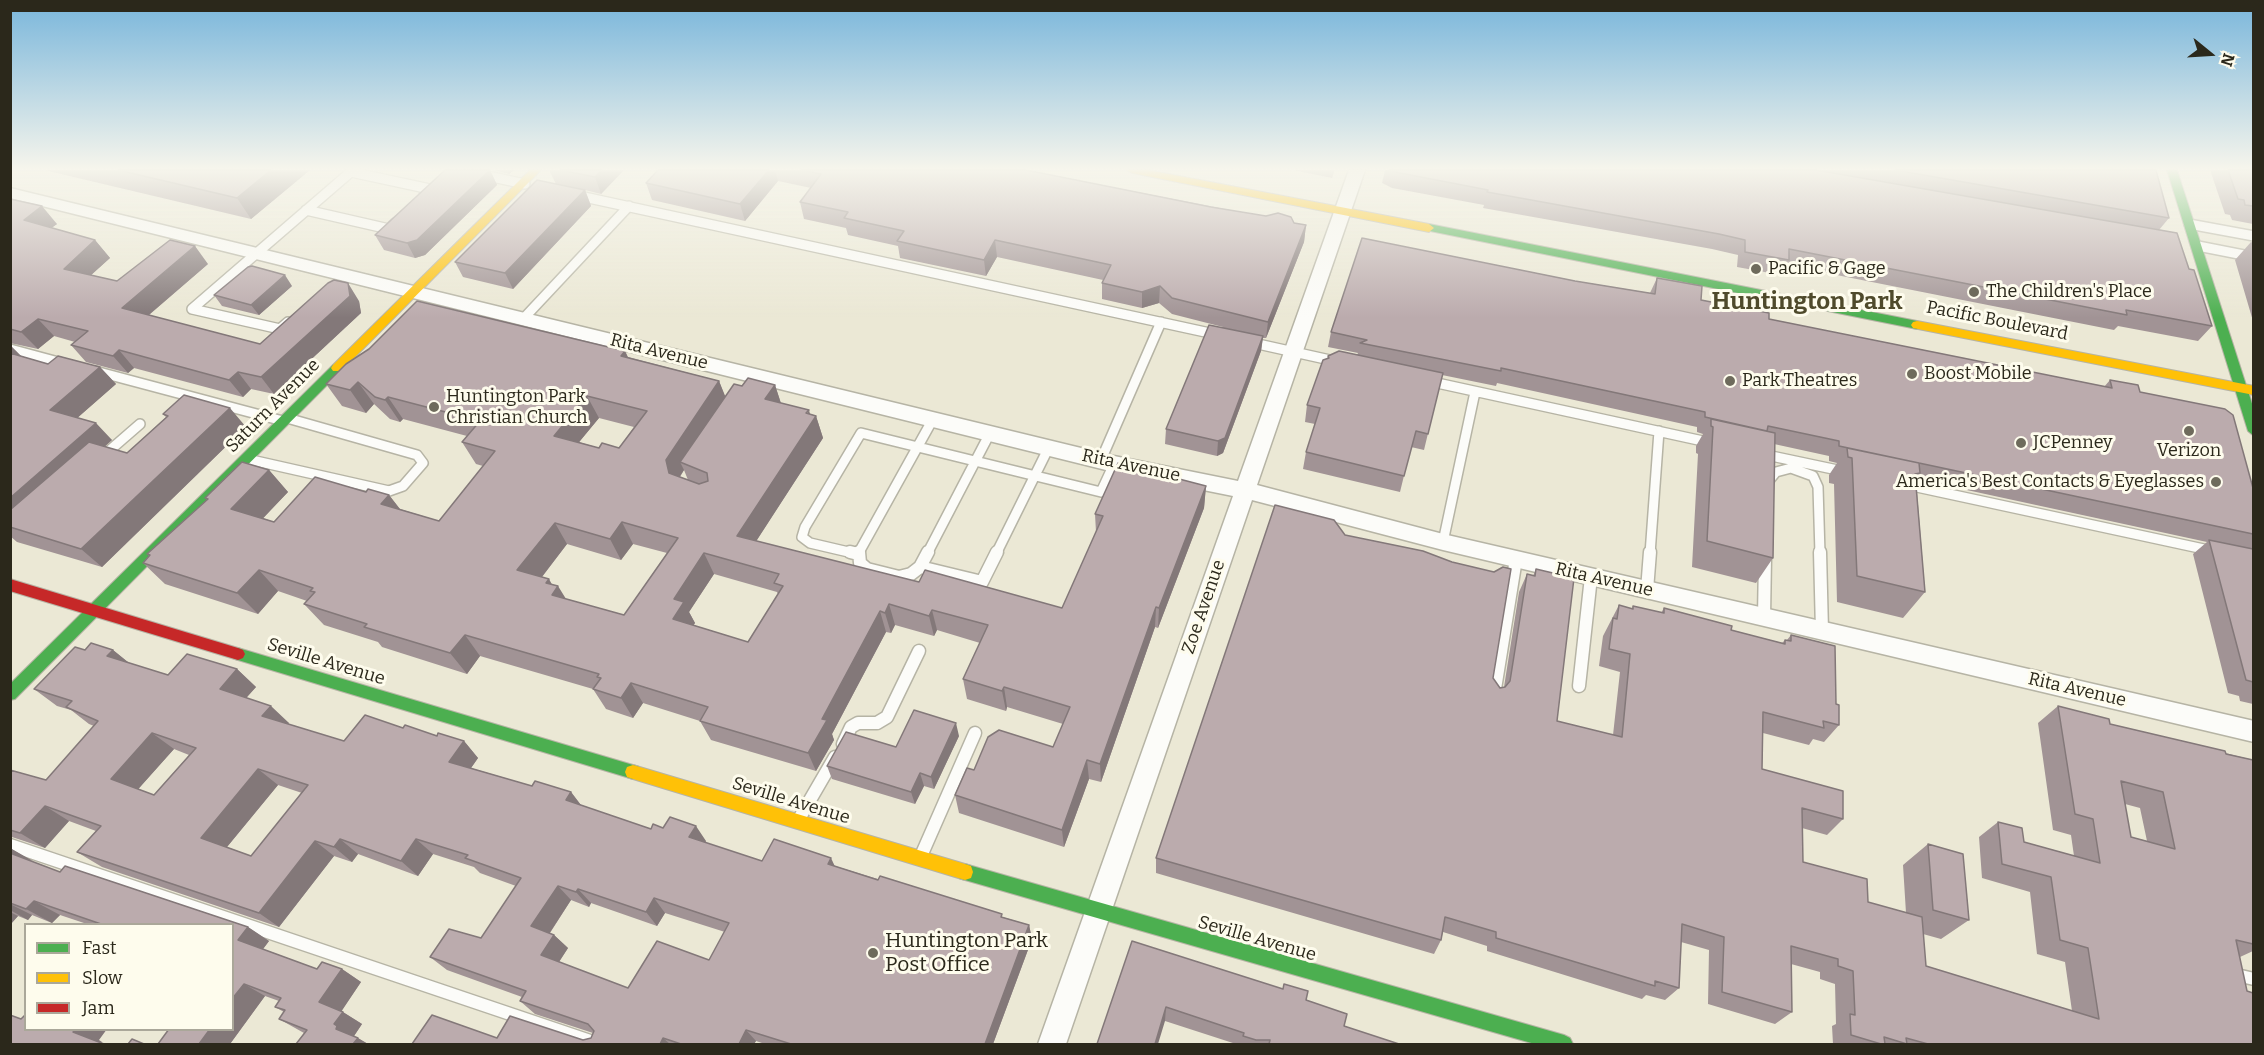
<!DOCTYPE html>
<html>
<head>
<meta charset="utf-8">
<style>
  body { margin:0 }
  #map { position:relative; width:2264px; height:1055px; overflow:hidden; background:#ebe8d5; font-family:Bitter,serif }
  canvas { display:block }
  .frame { position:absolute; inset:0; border:12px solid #2b281b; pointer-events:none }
  .legend { position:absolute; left:24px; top:923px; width:210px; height:108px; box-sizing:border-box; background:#fefced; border:2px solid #aaa799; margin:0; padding:8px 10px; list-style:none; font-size:18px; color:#2b281b }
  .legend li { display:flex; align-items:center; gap:12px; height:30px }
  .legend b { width:30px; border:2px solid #aaa799 }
  .north { position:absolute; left:2180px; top:24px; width:60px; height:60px; -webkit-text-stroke:4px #fefced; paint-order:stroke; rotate:108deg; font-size:16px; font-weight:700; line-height:24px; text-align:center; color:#2b281b }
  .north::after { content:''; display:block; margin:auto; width:21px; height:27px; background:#2b281b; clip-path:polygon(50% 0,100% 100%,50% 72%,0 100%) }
</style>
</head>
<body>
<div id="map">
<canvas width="2264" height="1055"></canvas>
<div class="frame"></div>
<ul class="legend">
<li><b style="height:8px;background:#4caf50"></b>Fast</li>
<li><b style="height:8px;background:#ffc107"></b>Slow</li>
<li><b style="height:8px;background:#c62828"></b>Jam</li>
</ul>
<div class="north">N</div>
</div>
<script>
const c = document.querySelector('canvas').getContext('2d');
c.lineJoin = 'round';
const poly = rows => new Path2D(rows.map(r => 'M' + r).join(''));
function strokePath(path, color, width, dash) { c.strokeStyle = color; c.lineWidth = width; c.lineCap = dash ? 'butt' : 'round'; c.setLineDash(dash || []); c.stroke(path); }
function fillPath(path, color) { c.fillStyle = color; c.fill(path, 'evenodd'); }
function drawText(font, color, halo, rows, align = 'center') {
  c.font = font + ' Bitter,serif'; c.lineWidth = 6; c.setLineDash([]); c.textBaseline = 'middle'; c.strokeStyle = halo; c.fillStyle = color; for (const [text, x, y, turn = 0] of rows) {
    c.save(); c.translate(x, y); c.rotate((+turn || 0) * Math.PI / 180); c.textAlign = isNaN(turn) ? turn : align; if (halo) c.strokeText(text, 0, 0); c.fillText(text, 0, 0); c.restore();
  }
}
const laneFar1 = poly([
  [460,170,525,184],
  [351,172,430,189,424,195],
  [575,195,1219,335],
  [306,210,389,229,395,223],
  [2189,224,2254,236],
  [2198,246,2254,257],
  [192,309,353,170],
  [192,309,280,329,288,322],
  [524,318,629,206],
  [1249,342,1339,362],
  [10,349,66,364],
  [95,371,283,421],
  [1428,381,1712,443],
  [1762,454,1847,472],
  [102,457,140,424],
  [247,459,389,491,403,486,423,463,417,455,287,418],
  [1101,460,1161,322],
  [1767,483,1776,472,1791,468,1813,476,1818,487,1820,554],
  [1903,484,2213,551],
  [1443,542,1475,392],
  [857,554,810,543,802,537,805,527,861,433,1101,492,1114,464],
  [858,554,933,419],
  [927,554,990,433],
  [996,554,1049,447],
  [1650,554,1659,431]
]);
const lane = poly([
  [850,552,858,554],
  [859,552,860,563,867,569,899,577,911,574,920,567,928,552],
  [1820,552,1822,631],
  [920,567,982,582,997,552],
  [1647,590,1650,552],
  [1764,617,1765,558],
  [1579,686,1591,577],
  [1494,695,1516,559],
  [843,744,851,727,858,723,877,723,887,717,919,651],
  [799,819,835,757],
  [10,845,599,1044],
  [921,856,975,733],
  [2241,976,2254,979]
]);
const street = poly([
  [1349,170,1365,170,1257,485,1443,534,2254,721,2254,742,1443,550,1252,500,1066,1044,1038,1044,1233,496,1114,472,10,198,10,188,1114,456,1238,481,1349,170]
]);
const fast = poly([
  [2167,170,2177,170,2254,410,2254,436,2248,431,2167,170],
  [1429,224,1917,321,1923,325,1917,329,1425,230,1425,226,1429,224],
  [337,364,343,368,341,371,15,699,10,700,10,684,333,365,337,364],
  [238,648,633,765,639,767,641,772,639,777,633,779,238,660,233,658,231,654,233,650,238,648],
  [965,864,1564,1035,1570,1038,1573,1044,1535,1044,965,880,959,878,957,872,959,866,965,864]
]);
const slow = poly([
  [530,170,541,170,341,371,333,371,331,368,333,365,530,170],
  [1127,170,1148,170,1429,224,1434,228,1429,232,1132,173,1127,170],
  [1917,321,2254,386,2254,395,1913,328,1911,325,1913,322,1917,321],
  [633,765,965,864,971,866,973,872,971,878,965,880,633,779,627,777,625,772,627,767,633,765]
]);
const jam = poly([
  [10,579,238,648,243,650,245,654,243,658,238,660,10,591,10,579]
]);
strokePath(laneFar1, '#b6b4a5', 12);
strokePath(lane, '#b6b4a5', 15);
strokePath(street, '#b6b4a5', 3);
strokePath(fast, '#b6b4a5', 2);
strokePath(slow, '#b6b4a5', 2);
strokePath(jam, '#b6b4a5', 2);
strokePath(laneFar1, '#fcfcf9', 9);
strokePath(lane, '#fcfcf9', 12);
fillPath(street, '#fcfcf9');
fillPath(fast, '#4caf50');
fillPath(slow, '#ffc107');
fillPath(jam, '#c62828');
fillPath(poly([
  [44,170,310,170,251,219],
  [490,170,497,185,425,255,415,258,384,250,375,235],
  [494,170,514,170,509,174],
  [549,170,624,170,601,194,585,190,591,206,513,289,463,277,455,262,556,184],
  [651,170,1026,170,1306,225,1304,242,1266,338,1263,338,1261,351,1223,453,1217,456,1165,444,1166,429,1223,327,1172,314,1159,303,1142,308,1102,299,1102,283,1103,280,997,257,986,276,900,258,898,246,848,235,846,228,804,219,800,202,811,188,778,181,745,221,652,200,646,183,657,171],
  [1292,170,1335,170,1332,178],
  [1385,170,2156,170,2169,218,2159,230,2189,269,2212,326,2198,341,2118,326,2114,330,1786,265,1781,275,1737,267,1738,255,1712,249,1483,208,1484,205,1392,188,1382,183],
  [2210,170,2253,170,2253,224,2232,220,2230,215,2225,214],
  [10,199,57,224,51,228,95,240,110,258,91,275,117,281,208,264,149,315,260,344,359,301,361,313,274,394,251,389,243,397,134,368,128,373,86,362,71,345,75,342,54,336,38,349,10,343],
  [2251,242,2253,243,2253,321,2235,260],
  [1657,278,1701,300,1769,319,2104,387,2110,380,2140,392,2253,488,2253,704,2240,701,2239,696,2228,693,2193,554,2207,542,1916,479,1925,592,1903,618,1837,602,1834,484,1829,483,1829,475,1837,463,1829,461,1829,456,1774,444,1773,558,1756,583,1692,567,1698,454,1696,453,1696,446,1703,434,1697,432,1697,427,1497,383,1496,386,1442,375,1424,450,1411,447,1400,492,1303,469,1306,452,1315,424,1305,422,1307,405,1328,356,1357,355,1358,353,1328,347,1331,332,1575,281,1650,293],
  [292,286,259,315,222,306,214,295],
  [10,345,21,356,48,364,100,367,116,384,77,418,112,440,104,447,127,453,166,417,163,414,246,427,102,567,17,542,10,536],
  [625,351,628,357,719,381,725,397,742,386,775,385,781,403,816,416,823,438,756,541,919,582,1062,608,1096,532,1095,514,1206,486,1204,508,1158,628,1155,627,1101,782,1089,779,1064,847,959,813,955,795,974,770,1053,747,1063,724,1007,707,1006,711,967,699,963,679,980,643,937,630,934,636,895,625,891,633,886,632,832,734,834,740,816,771,711,740,700,721,643,703,633,718,606,709,593,689,480,656,467,674,382,647,378,642,324,625,304,604,307,601,278,591,258,614,165,584,143,563,149,556,147,554,207,500,205,498,269,470,288,492,263,518,274,522,366,492,389,495,400,509,439,521,483,466,476,464,462,442,467,436,403,419,400,422,390,419,374,404,366,413,342,406,326,384],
  [599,418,634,427,619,448,599,448,579,442],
  [684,470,688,480,680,477],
  [567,544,621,560,633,544,667,553,624,615,566,599,552,585,542,577],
  [714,574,777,592,778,594,748,642,693,625,695,623,689,612],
  [1345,535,1493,678,1500,688,1504,687,1519,592,1527,574,1533,576,1536,569,1557,721,1613,735,1620,672,1599,666,1603,636,1619,605,1632,609,1633,606,1661,613,1664,608,1731,630,1782,643,1785,640,1787,640,1791,635,1836,704,1839,725,1824,742,1813,739,1809,745,1763,733,1762,769,1843,819,1827,835,1802,828,1803,862,1868,902,1906,913,1903,865,1928,844,1969,920,1941,939,1923,934,1926,966,2072,1011,2065,962,2037,954,2030,892,1982,878,1979,837,1998,822,2024,842,2074,856,2071,835,2053,830,2038,723,2058,706,2110,724,2253,760,2253,951,2240,957,2253,1044,1833,1044,1832,1026,1836,1024,1835,984,1820,979,1820,972,1791,964,1792,1012,1775,1024,1708,1004,1709,950,1681,942,1679,988,1665,1000,1646,995,1642,999,1487,951,1487,946,1443,932,1441,940,1434,954,1156,873,1156,858],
  [2125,804,2140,808,2147,841,2131,837],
  [85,650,113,650,129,663,168,675,237,669,256,687,246,698,289,723,288,724,344,741,403,728,464,741,478,758,471,768,532,786,571,792,581,805,651,829,706,841,705,843,762,861,835,866,1029,925,1032,939,993,1044,765,1044,756,1041,754,1044,412,1044,497,1038,583,1040,591,1038,593,1033,535,1014,520,1001,522,997,447,970,430,957,481,938,516,886,480,873,474,867,433,854,418,876,358,854,352,862,334,856,279,927,102,867,77,852,96,831,69,821,45,848,12,837,10,837,10,770,46,780,94,726,89,724,71,710,57,706,34,689],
  [174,749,189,755,154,795,138,789],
  [278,785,302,793,251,856,227,847],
  [571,900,589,907,591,903,657,926,665,913,725,932,709,960,628,988,559,962,568,948,554,935,550,933],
  [959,736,934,789,924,786,915,804,832,779,827,766,896,747],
  [10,848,33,862,60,872,65,866,248,927,269,941,263,949,317,969,322,962,342,969,361,982,341,1011,362,1024,354,1036,368,1044,296,1044,304,1033,279,1019,284,1012,275,1007,279,1001,265,996,230,1044,158,1044,169,1029,232,1029,232,924,87,924,60,915,52,923,32,915,28,920,18,916,10,925],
  [1132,941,1306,1000,1344,1026,1399,1044,1236,1044,1165,1021]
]), '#a19395');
fillPath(poly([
  [271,170,310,170,251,219,237,198],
  [490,170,497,185,425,255,415,258,407,243],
  [507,170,514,170,509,174],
  [602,170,624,170,601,194,595,177],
  [769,170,775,170,778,181,745,221,740,204],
  [585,190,591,206,513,289,505,273],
  [42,206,57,224,39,237,24,220],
  [1306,225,1304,242,1266,338,1268,322],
  [95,240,110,258,79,286,64,269],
  [995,240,997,257,986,276,984,260],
  [195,246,208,264,137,325,122,308],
  [285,275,292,286,259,315,251,305],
  [348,283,359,301,361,313,274,394,261,377],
  [1160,286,1159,303,1142,308,1142,292],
  [38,319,54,336,38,349,21,332],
  [1263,336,1261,351,1223,453,1217,456,1218,441],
  [10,345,25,360,10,362],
  [119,350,134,368,128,373,113,356],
  [625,351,635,374,621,356],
  [100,367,116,384,67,427,50,410],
  [238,372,251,389,243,397,229,380],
  [719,381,728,403,680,462,684,470,676,482,669,473,666,460],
  [358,382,374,404,366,413,350,390],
  [775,385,782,407,765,399],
  [587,396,599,418,566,458,554,436],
  [388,397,403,419,400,422,385,400],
  [230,408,246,427,102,567,81,549],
  [809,410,812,422,816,416,823,438,746,557,737,536],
  [96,423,112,440,14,528,10,527,10,498],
  [269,470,288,492,251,531,231,509],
  [1206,486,1204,508,1158,628,1159,608],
  [389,495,406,517,381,504],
  [622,522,633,544,621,560,610,539],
  [555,523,567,544,531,591,517,570],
  [704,553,714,574,689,612,695,623,684,639,673,619,674,599],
  [259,570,278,591,258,614,237,593],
  [549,579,555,590,558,586,571,607,552,595,546,583],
  [889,604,895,625,891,633,885,613],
  [1156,607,1155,627,1101,782,1100,764],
  [932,610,937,630,934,636,929,616],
  [880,611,886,632,832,734,834,740,816,771,808,753,822,719],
  [465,635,480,656,467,674,450,653],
  [113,650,134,667,107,656],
  [237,669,256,687,239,706,220,689],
  [631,683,643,703,633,718,621,698],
  [1004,687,1007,707,1006,711,1002,691],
  [271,706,289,723,280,733,262,716],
  [956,723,959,736,934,789,931,777],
  [152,733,174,749,133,795,111,779],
  [464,741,478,758,464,778,449,762],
  [1087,760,1089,779,1064,847,1062,830],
  [258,769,278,785,222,853,201,838],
  [920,773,924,786,915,804,911,792],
  [571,792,583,808,566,800],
  [45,806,69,821,45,848,20,833],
  [696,826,706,841,699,853,689,837],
  [340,839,358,854,352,862,334,847],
  [416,839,433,854,418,876,401,861],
  [315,841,334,856,279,927,259,913],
  [10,848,33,861,10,854],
  [831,858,838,873,828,864],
  [558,886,571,900,545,940,531,926],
  [578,889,591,903,589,907,576,892],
  [654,898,665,913,657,926,646,912],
  [34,901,60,915,52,923,26,909],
  [10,904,32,915,28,920,10,910],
  [10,912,18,916,10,925],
  [1029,925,1032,939,993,1044,985,1044],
  [248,927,269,941,260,953,238,940],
  [554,935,568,948,555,968,541,955],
  [342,969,361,982,339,1015,319,1002],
  [244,984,265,996,230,1044,199,1044,210,1029,232,1029,232,999],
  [1166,1007,1165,1021,1158,1044,1155,1044],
  [343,1012,362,1024,354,1036,357,1038,336,1029,334,1024],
  [74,1029,107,1029,99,1040,102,1042,100,1044,73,1032],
  [746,1030,756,1041,754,1044,739,1044],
  [358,1038,368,1044,353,1044],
  [663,1038,670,1044,660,1044]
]), '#837879');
const building = poly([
  [118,170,271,170,237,198,118,170],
  [445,170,490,170,417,240,407,243,375,235,445,170],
  [560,170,602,170,595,177,560,170],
  [658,170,769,170,740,204,646,183,658,170],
  [801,170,1026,170,1211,207,1266,216,1278,213,1291,217,1294,223,1306,225,1268,322,1172,298,1160,286,1142,292,1102,283,1111,265,995,240,984,260,897,241,904,231,844,218,848,212,800,202,821,174,801,170],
  [1389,170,1816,170,2177,233,2189,269,2194,270,2212,326,2126,310,2127,315,1789,249,1789,260,1745,252,1745,240,1719,234,1487,192,1488,190,1395,172,1389,170],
  [1895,170,2156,170,2169,218,1895,170],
  [2228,170,2253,170,2253,206,2245,205,2244,200,2238,199,2228,170],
  [537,180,585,190,505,273,455,262,537,180],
  [10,199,42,206,24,220,95,240,64,269,117,281,170,240,195,246,122,308,260,344,328,283,334,280,348,283,350,296,261,377,238,372,229,380,119,350,113,356,71,345,88,331,38,319,21,332,10,329,10,199],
  [1362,238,1575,281,1655,294,1657,278,1702,286,1701,300,1769,313,1769,319,2112,388,2110,380,2138,385,2140,392,2225,409,2233,415,2253,488,2253,534,1839,446,1839,441,1768,426,1767,431,1705,417,1705,412,1501,368,1501,371,1360,343,1367,340,1331,332,1362,238],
  [252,266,285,275,251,305,214,295,248,267,252,266],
  [417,301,625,351,621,356,719,381,666,460,669,473,699,484,708,481,707,473,680,462,734,384,742,386,748,378,775,385,765,399,809,410,806,413,816,416,737,536,919,582,925,570,1062,608,1103,516,1095,514,1118,463,1206,486,1159,608,1156,607,1100,764,1087,760,1062,830,955,795,967,768,974,770,988,737,999,730,1053,747,1070,707,1004,687,1002,691,963,679,988,625,932,610,929,616,889,604,885,613,880,611,822,719,827,720,808,753,700,721,708,707,631,683,621,698,593,689,601,678,597,677,599,674,465,635,450,653,364,627,367,624,304,604,315,592,310,591,313,588,259,570,237,593,143,563,150,555,147,554,208,499,205,498,242,462,269,470,231,509,274,522,315,477,366,492,368,489,389,495,381,504,439,521,495,451,462,442,480,421,388,397,385,400,375,397,358,382,350,390,326,384,346,364,369,349,417,301],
  [587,396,647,411,619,448,602,443,599,448,554,436,587,396],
  [622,522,678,538,624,615,552,595,558,586,546,583,549,579,517,570,555,523,610,539,622,522],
  [704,553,779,574,774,583,783,586,748,642,673,619,684,602,674,599,704,553],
  [1209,325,1263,336,1225,438,1218,441,1166,429,1209,325],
  [1339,351,1443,373,1428,434,1416,431,1404,476,1306,452,1320,408,1307,405,1323,360,1329,358,1328,356,1339,351],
  [10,353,48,364,58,356,100,367,50,410,96,423,10,498,10,353],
  [184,395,230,408,81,549,10,527,10,510,89,442,127,453,168,416,163,414,184,395],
  [1711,419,1775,433,1773,558,1707,541,1713,427,1711,426,1711,419],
  [1847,448,1919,463,1920,473,1915,474,1925,592,1857,576,1852,458,1848,457,1847,448],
  [1275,505,1334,520,1345,535,1423,551,1452,562,1494,572,1503,567,1511,569,1493,678,1500,688,1505,687,1510,681,1527,574,1535,576,1536,569,1574,578,1557,721,1622,737,1630,654,1609,649,1613,618,1617,619,1619,605,1633,609,1633,606,1664,613,1664,608,1732,626,1731,630,1785,644,1785,640,1791,641,1791,635,1835,646,1836,704,1839,705,1839,725,1823,721,1824,728,1763,712,1762,769,1843,791,1843,819,1802,808,1803,862,1867,879,1868,902,1922,917,1926,966,2099,1019,2088,948,2060,940,2051,877,2002,864,1998,822,2022,828,2024,842,2100,863,2093,819,2075,814,2058,706,2109,719,2110,724,2225,751,2226,754,2253,760,2253,944,2236,940,2247,991,2253,993,2253,1044,1928,1044,1906,1038,1907,1044,1884,1037,1885,1044,1881,1044,1851,1035,1850,1014,1855,1015,1853,971,1838,966,1838,959,1791,946,1792,1012,1722,992,1724,937,1682,924,1679,988,1655,981,1655,986,1496,938,1496,932,1445,917,1441,940,1156,858,1275,505],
  [2121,781,2163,792,2175,849,2131,837,2121,781],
  [2209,540,2253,549,2253,682,2246,680,2209,540],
  [91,643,113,650,107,656,168,675,187,654,237,669,220,689,271,706,262,716,344,741,365,715,403,728,405,725,437,736,438,733,464,741,449,762,532,786,535,781,571,792,566,800,651,829,653,824,663,828,670,817,696,826,689,837,762,861,774,839,831,858,828,864,878,880,880,876,1002,914,1001,917,1029,925,985,1044,791,1044,746,1030,739,1044,681,1044,663,1038,660,1044,412,1044,432,1015,497,1038,510,1016,583,1040,591,1038,594,1031,588,1024,520,1001,526,991,430,957,449,929,481,938,521,878,465,858,468,855,416,839,401,861,340,839,334,847,315,841,259,913,77,852,101,826,45,806,20,833,10,830,10,770,46,780,98,721,66,707,72,701,34,689,75,647,85,650,91,643],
  [152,733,196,748,154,795,111,779,152,733],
  [258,769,308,785,251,856,201,838,258,769],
  [558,886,576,892,578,889,646,912,654,898,729,923,709,960,657,941,628,988,541,955,554,935,531,926,558,886],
  [914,710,956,723,931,777,920,773,911,792,827,766,846,732,896,747,914,710],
  [1928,844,1963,854,1969,920,1933,910,1928,844],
  [10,853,60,872,65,866,248,927,238,940,317,969,322,962,342,969,319,1002,343,1012,334,1024,337,1026,336,1029,358,1038,353,1044,296,1044,307,1030,279,1019,285,1010,275,1007,281,998,244,984,232,999,232,924,101,924,34,901,26,909,10,903,10,853],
  [1132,941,1283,989,1284,984,1308,991,1306,1000,1347,1014,1344,1026,1399,1044,1269,1044,1270,1040,1256,1040,1243,1036,1244,1033,1166,1007,1155,1044,1097,1044,1132,941],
  [26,1014,26,1029,75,1029,75,1030,73,1032,104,1044,10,1044,10,1015,21,1019,26,1014],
  [169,1029,210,1029,199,1044,158,1044,169,1029],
  [132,1039,144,1044,128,1044,132,1039]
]);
fillPath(building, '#bbabad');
strokePath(building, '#837879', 1.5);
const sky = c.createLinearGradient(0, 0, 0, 318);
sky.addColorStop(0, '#79b6db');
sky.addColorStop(0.53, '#f6f5ec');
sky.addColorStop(1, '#f6f5ec00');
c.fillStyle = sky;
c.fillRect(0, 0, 2264, 318);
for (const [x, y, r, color] of [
  [1756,269,6,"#6e6b5c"],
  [1974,292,6,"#6e6b5c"],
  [1912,374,6,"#6e6b5c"],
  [1730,381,6,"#6e6b5c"],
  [434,407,6,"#6e6b5c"],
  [2189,431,6,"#6e6b5c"],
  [2021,443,6,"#6e6b5c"],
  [2216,482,6,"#6e6b5c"],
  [873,953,6,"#6e6b5c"]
]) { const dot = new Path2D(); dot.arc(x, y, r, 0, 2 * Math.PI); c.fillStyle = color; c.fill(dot); strokePath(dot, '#fefced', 2); }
drawText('18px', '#2b281b', '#fefced', [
  ["Pacific & Gage",1768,269],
  ["The Children's Place",1986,292],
  ["Boost Mobile",1924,374],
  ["Park Theatres",1742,381],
  ["Huntington Park",446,397],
  ["Christian Church",446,418],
  ["JCPenney",2033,443],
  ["Verizon",2189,451,"center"],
  ["America's Best Contacts & Eyeglasses",2204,482,"right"]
], 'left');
drawText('18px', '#2b281b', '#fefced', [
  ["Pacific Boulevard",1997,321,11],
  ["Rita Avenue",659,352,14],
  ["Saturn Avenue",273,406,-45],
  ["Rita Avenue",1131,466,12],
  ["Rita Avenue",1604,580,13],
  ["Zoe Avenue",1204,607,-71],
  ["Seville Avenue",326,662,17],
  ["Rita Avenue",2077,690,13],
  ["Seville Avenue",791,801,17],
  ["Seville Avenue",1257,939,16]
]);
drawText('21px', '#2b281b', '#fefced', [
  ["Huntington Park",885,941],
  ["Post Office",885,965]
], 'left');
drawText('bold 24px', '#4f4a2b', '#fefced', [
  ["Huntington Park",1807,302]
]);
</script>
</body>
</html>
